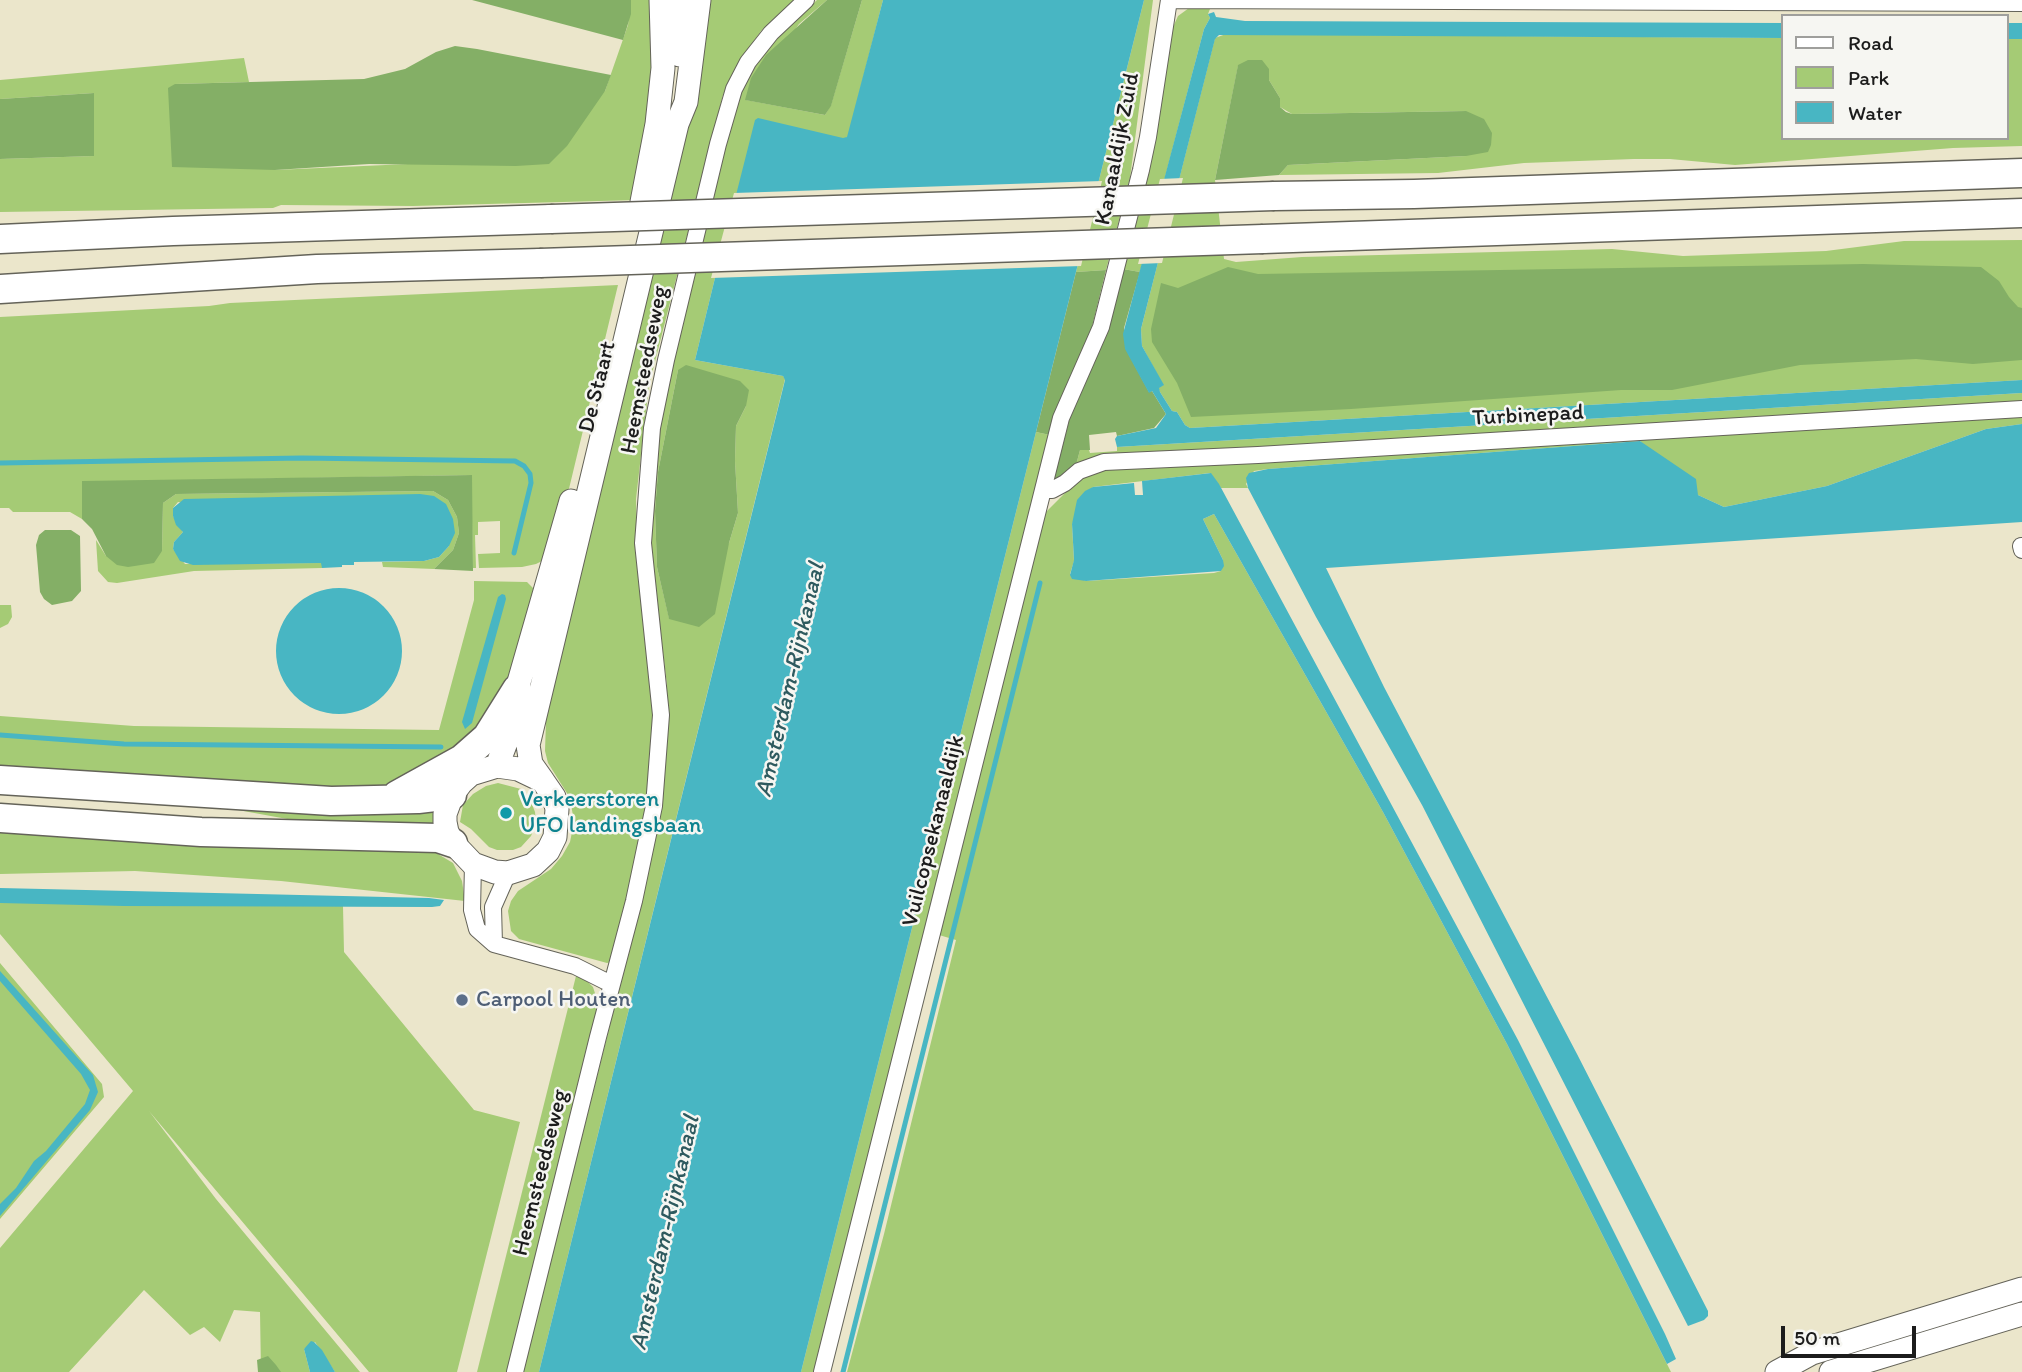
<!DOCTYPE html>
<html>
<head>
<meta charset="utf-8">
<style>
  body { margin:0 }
  #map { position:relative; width:2022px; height:1372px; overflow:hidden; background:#ebe6cb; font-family:Itim,sans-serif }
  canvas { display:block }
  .legend { position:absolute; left:1781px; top:14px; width:228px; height:126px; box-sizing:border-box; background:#f6f6f2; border:2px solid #9f9f9c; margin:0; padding:9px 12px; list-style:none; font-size:21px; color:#1c1c1c }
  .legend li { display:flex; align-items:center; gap:14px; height:35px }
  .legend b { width:35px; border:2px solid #9f9f9c }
  .scale { position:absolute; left:1781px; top:1326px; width:135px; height:32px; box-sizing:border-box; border:4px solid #1c1c1c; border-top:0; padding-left:9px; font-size:21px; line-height:24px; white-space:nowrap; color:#1c1c1c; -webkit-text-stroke:5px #f6f6f2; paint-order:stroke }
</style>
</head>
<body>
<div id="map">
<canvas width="2022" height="1372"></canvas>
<ul class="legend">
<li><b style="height:9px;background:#fff"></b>Road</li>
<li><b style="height:19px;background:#a5cb75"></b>Park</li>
<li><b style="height:19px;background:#48b6c3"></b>Water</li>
</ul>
<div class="scale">50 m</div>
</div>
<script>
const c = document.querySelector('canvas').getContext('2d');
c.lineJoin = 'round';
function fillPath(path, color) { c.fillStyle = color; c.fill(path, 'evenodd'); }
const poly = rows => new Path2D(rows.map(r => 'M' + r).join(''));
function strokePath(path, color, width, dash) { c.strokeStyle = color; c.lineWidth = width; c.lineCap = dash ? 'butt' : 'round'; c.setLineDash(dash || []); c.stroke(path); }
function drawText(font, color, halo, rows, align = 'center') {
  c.font = font + ' Itim,sans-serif'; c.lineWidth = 5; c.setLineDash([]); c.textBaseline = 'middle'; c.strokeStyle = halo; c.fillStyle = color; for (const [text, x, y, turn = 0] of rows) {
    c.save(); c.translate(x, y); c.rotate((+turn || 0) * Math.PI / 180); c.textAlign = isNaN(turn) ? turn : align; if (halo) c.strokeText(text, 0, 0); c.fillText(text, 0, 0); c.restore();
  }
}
fillPath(poly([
  [631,0,655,0,656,33,637,200,413,206,281,205,273,208,0,212,0,159,94,156,94,93,0,99,0,80,244,58,249,82,175,84,275,170,430,163,605,91,628,25],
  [705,0,795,0,761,31,751,45,739,62,723,95,649,385,636,499,638,573,652,684,653,724,647,802,632,882,611,962,607,963,519,939,511,931,508,911,511,901,518,891,551,869,562,856,570,842,574,822,570,798,548,763,545,751,546,721],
  [817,0,827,0,799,24,746,100,825,115,831,105,862,0,883,0,848,137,737,197,714,282,695,360,783,376,785,379,539,1372,523,1372,618,993,661,805,666,754,667,685,653,570,651,524,661,407,737,93,762,52],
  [678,370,746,406,736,426,735,461,738,513,729,543,669,618,657,567,655,511,658,472],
  [1144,0,1153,0,1130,178,1106,270,1076,272],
  [1189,8,1210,9,1208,14,1210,18,1204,29,1140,272,1123,269,1150,164,1173,27,1178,16],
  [1226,34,1782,38,1782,138,2006,138,2006,39,2022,39,2022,146,1953,148,1735,165,1670,159,1634,159,1524,163,1438,173,1279,175,1288,165,1466,156,1466,111,1292,114,1280,107,1280,98,1269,80,1238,66,1215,180,1224,259,1236,262,1302,257,1612,249,1683,256,1826,251,1904,241,2022,240,2022,380,1190,428,1185,425,1177,412,1172,411,1160,392,1158,388,1163,385,1142,346,1141,329,1215,38],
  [618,285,567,497,544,560,536,564,522,567,479,568,478,554,500,553,500,521,478,522,478,535,475,535,476,568,473,568,471,475,82,482,82,519,70,512,13,512,9,508,0,508,0,317,209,306,230,303],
  [2022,393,2022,424,1986,429,1827,486,1724,507,1698,495,1640,441,1268,469,1254,471,1246,484,1248,488,1221,488,1210,473,1093,487,1072,524,1074,561,1070,574,1086,581,1214,573,1221,571,1223,560,1203,519,1214,514,1383,812,1507,1044,1671,1372,847,1372,884,1234,956,940,939,935,1028,578,1046,512,1070,488,1080,450,1089,450,1090,453,1117,451,1117,447],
  [1036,432,1050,435,816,1372,801,1372],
  [433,491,448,500,457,517,459,533,453,550,434,569,383,567,382,562,424,561,439,557,449,546,178,502,173,508,173,516,183,532,174,542,173,549,185,564,322,563,322,568,194,571,117,583,108,582,98,571,96,540,106,556,162,551,163,503,176,494],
  [474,581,527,582,537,592,509,684,478,734,398,783,358,791,0,771,0,716,134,726,439,730,474,600],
  [0,605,11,605,12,617,8,624,0,628],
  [498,783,521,789,530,799,535,812,536,824,531,836,521,847,513,850,497,850,489,847,471,829,460,822,463,805,473,794,486,786],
  [437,806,435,826,309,823,238,810],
  [0,830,433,851,453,863,462,881,465,901,281,881,135,871,0,874],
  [0,902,343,906,344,952,474,1110,520,1122,457,1372,369,1372,149,1111,216,1199,360,1372,335,1372,315,1342,304,1349,310,1372,261,1372,260,1312,234,1310,220,1342,204,1327,190,1335,144,1290,69,1372,0,1372,0,1248,133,1091,0,934],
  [0,963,102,1084,104,1097,0,1219],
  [576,976,586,980,593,987,599,1006,508,1372,477,1372]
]), '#a5cb75');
fillPath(poly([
  [472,0,631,0,631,14,623,40],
  [827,0,862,0,831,106,825,115,745,100,751,78,766,55],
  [455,46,477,49,611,75,605,91,567,146,549,164,516,166,369,164,275,170,172,167,168,88,175,84,364,79,405,69,436,52],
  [1248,60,1262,60,1269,69,1269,80,1280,98,1280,107,1286,112,1292,114,1466,111,1484,119,1492,133,1491,145,1488,152,1466,156,1288,165,1279,175,1215,180,1238,65],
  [94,93,94,156,0,159,0,99],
  [1863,264,1981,267,1999,281,2009,297,2018,307,2022,308,2022,360,1973,364,1916,359,1800,365,1672,390,1621,390,1351,409,1191,417,1177,383,1152,342,1151,329,1161,283,1178,288,1228,267,1258,274],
  [1123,269,1140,272,1124,328,1126,349,1149,392,1152,391,1166,414,1154,428,1117,436,1116,432,1089,435,1090,450,1080,450,1075,469,1053,483,1074,402],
  [1106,270,1090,335,1050,435,1036,432,1076,272],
  [686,365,740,381,749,390,746,406,736,426,735,461,738,513,729,543,715,614,699,627,669,619,657,567,655,511,658,472,678,370],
  [472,475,473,571,434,569,453,550,459,533,457,517,448,500,433,491,176,494,163,503,162,551,154,563,128,567,117,565,106,556,92,529,82,519,82,481],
  [45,530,71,530,80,536,81,591,72,601,52,605,44,599,40,592,36,545,39,535],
  [268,1356,276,1365,281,1372,258,1372,257,1360]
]), '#84af66');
fillPath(poly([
  [883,0,1144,0,801,1372,539,1372,785,380,783,376,695,360,714,282,755,120,758,118,843,138,847,137],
  [1214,12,1216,17,1245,21,1782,23,1782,38,1219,35,1215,39,1141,329,1142,346,1164,385,1159,388,1160,392,1172,411,1177,412,1185,425,1190,428,2022,380,2022,393,1117,447,1115,439,1117,436,1156,428,1166,414,1152,391,1149,393,1125,349,1123,334,1204,29,1210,18,1208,14],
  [2006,23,2022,23,2022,39,2006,39],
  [2022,424,2022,522,1326,568,1384,687,1577,1054,1708,1311,1708,1316,1704,1320,1688,1326,1422,805,1316,617,1248,488,1246,478,1249,473,1268,469,1640,441,1696,479,1698,495,1724,507,1827,486,1986,429],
  [1211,473,1219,484,1518,1040,1665,1334,1676,1359,1667,1364,1507,1044,1383,812,1214,514,1203,519,1223,560,1224,566,1221,571,1086,581,1072,579,1070,575,1074,560,1072,524,1077,500,1085,491,1093,487,1134,483,1135,495,1143,495,1142,481],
  [420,494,434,496,446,504,453,519,455,533,449,546,439,557,424,561,354,562,354,565,342,565,342,567,322,568,321,563,193,565,180,561,173,549,174,542,183,532,176,525,173,516,173,508,184,499],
  '276 651a63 63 0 1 1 126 0a63 63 0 1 1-126 0Z',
  [502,594,505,595,506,599,472,723,465,729,462,722,498,597],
  [0,888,429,898,444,900,440,906,432,907,124,906,0,903],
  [0,971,93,1075,98,1092,90,1110,0,1216,0,1204,16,1188,34,1161,46,1151,85,1104,90,1090,81,1074,0,981],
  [311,1341,314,1342,322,1350,335,1372,310,1372,304,1349]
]), '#48b6c3');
fillPath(poly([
  [1183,178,1162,263,1138,264,1160,179],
  [1102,181,1081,266,711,278,734,193]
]), '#ebe6cb');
strokePath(poly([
  [0,463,302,458,515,461,524,466,530,474,531,483,514,553],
  [0,735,124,744,441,747],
  [843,1372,1040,583]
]), '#48b6c3', 5);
const street = poly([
  [1169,0,2022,3],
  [1044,489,1052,490,1065,483,1079,471,1104,462,1258,455,2022,409],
  [2021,546,2022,550],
  [473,864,472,910,477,929,494,944,575,966,611,984],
  [494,944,493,907,508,873],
  [515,1372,598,1037,634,901,654,806,661,715,643,543,652,428,666,360,718,144,734,89,748,62,771,33,806,0],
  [822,1372,1061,418,1101,327,1141,170,1148,137,1169,0]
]);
const secondary = poly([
  [679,0,680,55],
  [642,202,657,124,663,68,661,0],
  [497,766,516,716,517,689,571,501],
  [497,766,518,769,543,781,554,797,557,809,555,837,548,851,533,865,508,873,495,872,473,864,453,843,447,832,445,822,445,814,452,795,461,783,471,774,497,766],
  [543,781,531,764,528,745,677,124,686,102,699,0],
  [1777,1372,1812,1353,2022,1289],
  [1831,1372,2022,1314]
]);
const highway = poly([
  [1274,196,1414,194,2022,173],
  [0,239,173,231,551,219],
  [1263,239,2022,213],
  [0,289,317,269,540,263],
  [0,780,331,801,418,799,452,795],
  [397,795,462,759,487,737,517,689],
  [0,818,201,832,438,838,453,843]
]);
strokePath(street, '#646359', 18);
strokePath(secondary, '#646359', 25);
strokePath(highway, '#646359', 31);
strokePath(street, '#fff', 16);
strokePath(secondary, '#fff', 23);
strokePath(highway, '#fff', 28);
const highwayBridge = poly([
  [551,219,1274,196],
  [540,263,1263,239]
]);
strokePath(highwayBridge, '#646359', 31, []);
strokePath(highwayBridge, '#fff', 28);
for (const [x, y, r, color] of [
  [506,813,7,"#0f9aa8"],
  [462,1000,7,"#5c6f8a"]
]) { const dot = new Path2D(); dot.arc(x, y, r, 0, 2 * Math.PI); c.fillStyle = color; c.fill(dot); strokePath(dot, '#f6f6f2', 2.5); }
drawText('23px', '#1c1c1c', '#f6f6f2', [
  ["Kanaaldijk Zuid",1118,149,-79],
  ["Heemsteedseweg",645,370,-79],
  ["De Staart",598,387,-76],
  ["Turbinepad",1528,416,-3],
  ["Vuilcopsekanaaldijk",934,831,-76],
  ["Heemsteedseweg",541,1173,-76]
]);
drawText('23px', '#0d838f', '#f6f6f2', [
  ["Verkeerstoren",520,800],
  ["UFO landingsbaan",520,826]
], 'left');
drawText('23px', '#4e5e75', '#f6f6f2', [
  ["Carpool Houten",476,1000]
], 'left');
drawText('italic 24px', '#2e5a5f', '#f6f6f2', [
  ["Amsterdam-Rijnkanaal",791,680,-77],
  ["Amsterdam-Rijnkanaal",666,1233,-77]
]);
</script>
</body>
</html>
